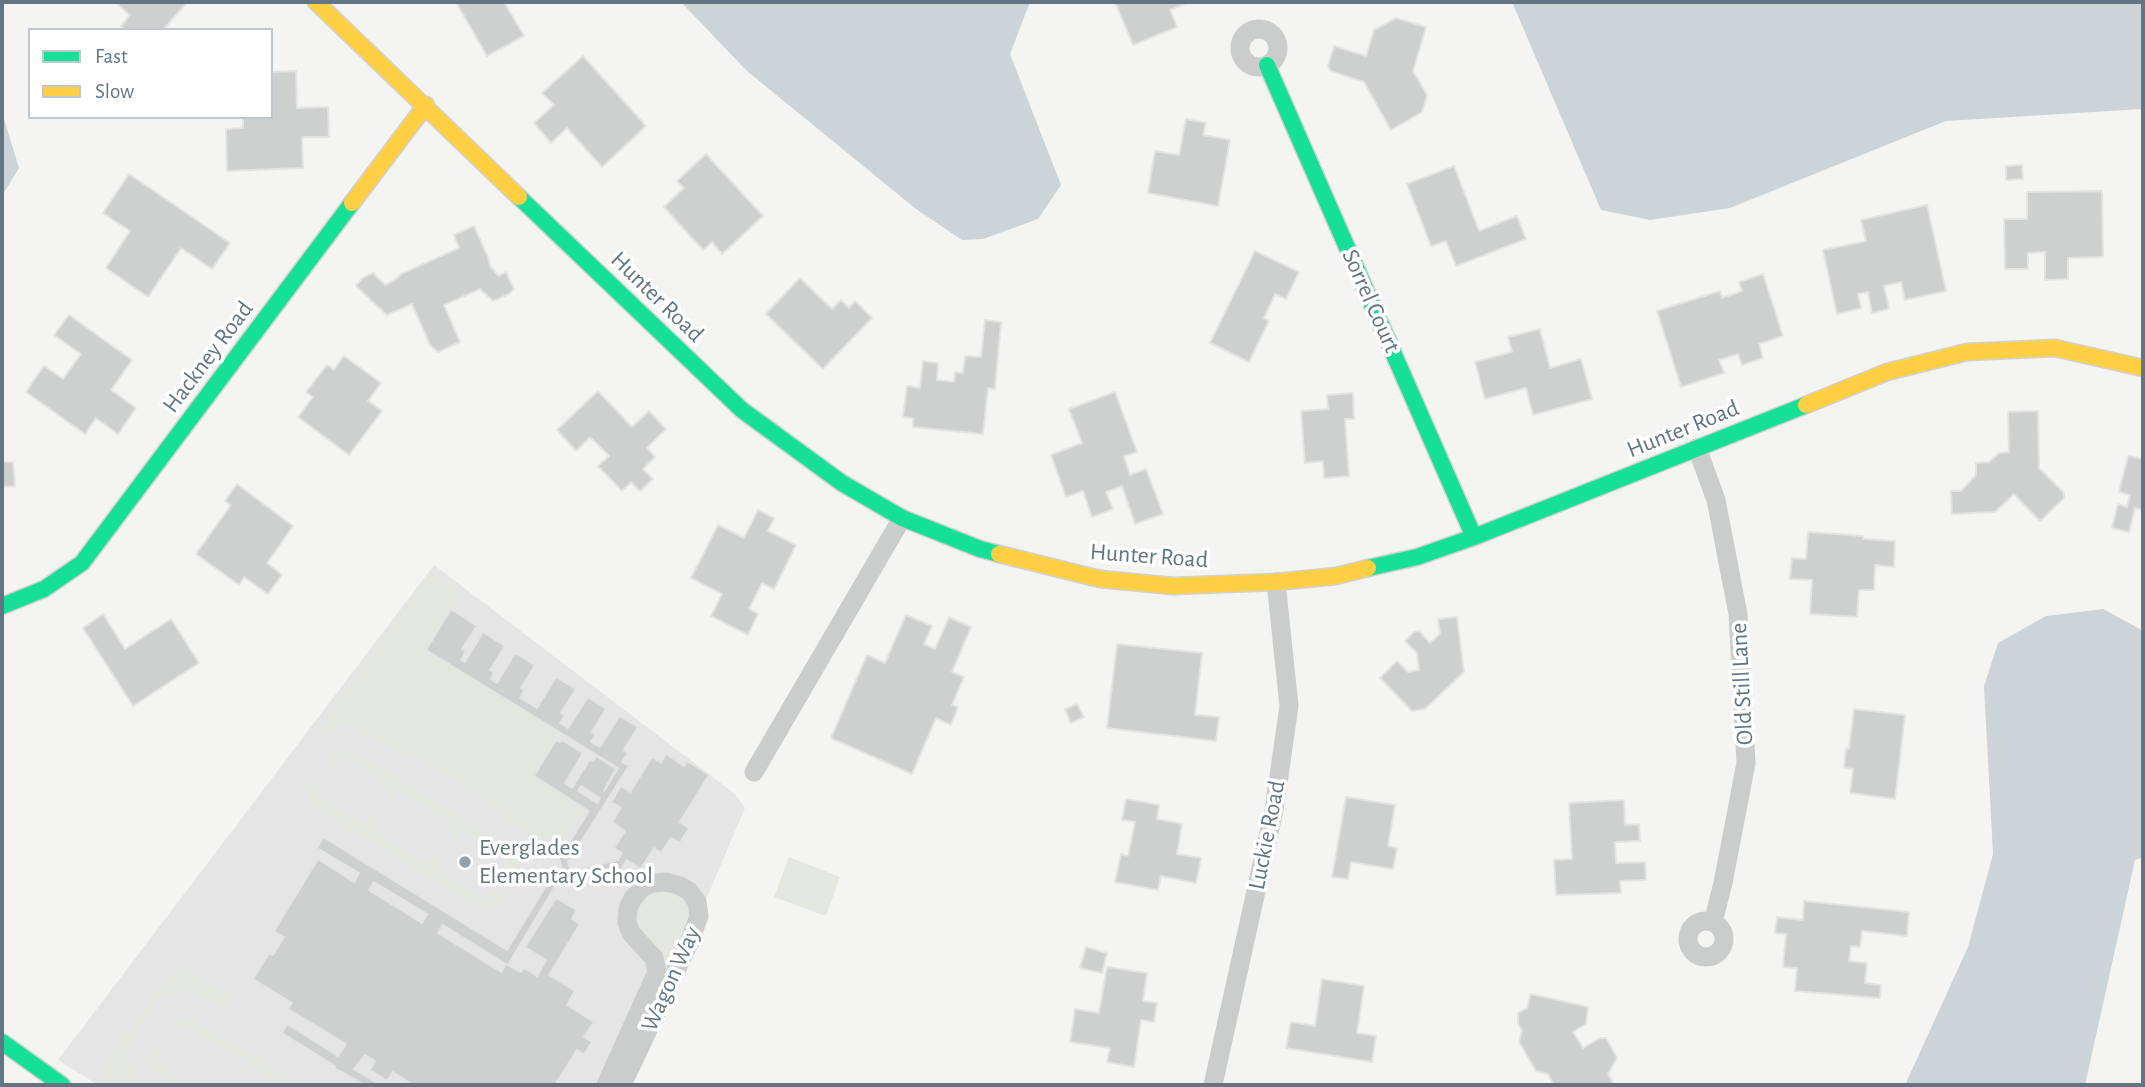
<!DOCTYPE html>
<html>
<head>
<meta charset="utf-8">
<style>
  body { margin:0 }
  #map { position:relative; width:2145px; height:1087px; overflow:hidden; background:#f4f4f2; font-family:"Alegreya Sans",sans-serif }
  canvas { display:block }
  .frame { position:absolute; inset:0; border:4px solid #637582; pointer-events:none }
  .legend { position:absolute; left:28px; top:28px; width:245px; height:91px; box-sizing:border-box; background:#fff; border:2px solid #c1c8cd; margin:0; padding:9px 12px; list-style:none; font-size:21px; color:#637582 }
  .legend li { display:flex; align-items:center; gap:14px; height:35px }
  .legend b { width:35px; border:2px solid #c1c8cd }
</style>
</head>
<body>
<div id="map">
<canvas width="2145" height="1087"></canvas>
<div class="frame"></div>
<ul class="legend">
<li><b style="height:9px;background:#16e098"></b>Fast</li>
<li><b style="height:9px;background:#ffcf43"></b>Slow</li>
</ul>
</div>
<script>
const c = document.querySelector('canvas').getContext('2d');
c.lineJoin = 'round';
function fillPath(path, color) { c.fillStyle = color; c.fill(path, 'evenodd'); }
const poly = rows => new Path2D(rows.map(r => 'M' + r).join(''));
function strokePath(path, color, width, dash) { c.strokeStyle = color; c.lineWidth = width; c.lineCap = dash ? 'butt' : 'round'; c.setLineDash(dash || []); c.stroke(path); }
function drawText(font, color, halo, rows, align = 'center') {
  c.font = font + ' "Alegreya Sans",sans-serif'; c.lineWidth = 7; c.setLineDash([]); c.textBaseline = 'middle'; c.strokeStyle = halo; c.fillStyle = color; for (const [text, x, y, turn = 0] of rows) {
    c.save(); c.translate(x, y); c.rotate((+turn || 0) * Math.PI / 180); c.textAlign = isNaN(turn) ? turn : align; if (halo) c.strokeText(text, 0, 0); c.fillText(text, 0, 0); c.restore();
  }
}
fillPath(poly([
  [434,565,735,794,745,808,699,916,617,1085,98,1085,58,1060]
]), '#e4e5e4');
fillPath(poly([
  [431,574,462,596,451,609,426,650,559,732,556,740,534,776,532,776,581,810,554,852,503,818,528,773,525,773,502,810,413,754,408,760,357,727,346,725,320,734,317,733],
  [344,750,355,753,368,760,511,849,519,862,517,875,513,878,507,875,505,866,510,862,463,833,456,842,451,839,450,835,455,825,399,792,391,802,386,798,391,786,343,757,334,769,326,762,332,755],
  [318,781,322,785,316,794,364,826,373,815,376,816,377,821,371,829,428,864,435,853,441,856,441,861,436,870,484,898,490,891,500,893,502,898,498,904,492,908,486,908,469,903,323,812,313,804,307,793,307,785],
  [789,857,840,877,826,916,774,897],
  [653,890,671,890,684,899,690,914,690,921,668,968,663,968,636,926,636,909,640,901],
  [181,966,232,996,224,1008,186,992,164,997,147,1013,130,1044,129,1066,143,1085,110,1085,105,1076,110,1055,169,976],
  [189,1017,299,1085,283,1085,250,1066,243,1077,239,1074,247,1061,180,1022,174,1032,175,1021],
  [162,1050,154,1062,190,1085,173,1085,157,1074,151,1063,151,1055,154,1052]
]), '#e4e7e0');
fillPath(poly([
  [681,2,1030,2,1010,54,1061,185,1038,219,983,239,962,240,916,209,747,71],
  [1512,2,2143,2,2143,109,1946,121,1730,208,1650,220,1601,210],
  [2,112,19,168,2,196],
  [2103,609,2140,629,2143,635,2143,857,2135,860,2085,1085,1905,1085,1968,947,1993,854,1984,686,1998,643,2046,616]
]), '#ccd4d7');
const building = poly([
  [115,2,187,2,164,29,165,30,125,30,121,26,130,15,115,2],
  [456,2,504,2,524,36,487,56,456,2],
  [1115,2,1189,2,1170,10,1177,27,1133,45,1115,2],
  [1396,18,1426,27,1413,71,1427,95,1422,112,1391,130,1364,82,1331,71,1328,66,1334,46,1366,56,1374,30,1396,18],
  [583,56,646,126,602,167,567,128,551,143,534,123,554,105,542,93,583,56],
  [296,71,297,108,328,107,329,137,302,137,303,168,227,171,226,129,243,128,243,117,271,117,271,72,296,71],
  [1186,119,1206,123,1203,135,1230,140,1218,206,1148,193,1155,151,1179,155,1186,119],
  [706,154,763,216,722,254,712,242,703,250,664,207,684,188,677,181,706,154],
  [2022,165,2023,179,2006,180,2006,166,2022,165],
  [1454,166,1479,231,1517,216,1526,239,1456,266,1446,241,1431,246,1407,184,1454,166],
  [129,174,230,243,212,269,181,248,148,297,106,268,130,231,103,213,129,174],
  [2102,191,2103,257,2068,258,2068,279,2045,280,2045,252,2028,253,2028,269,2005,269,2004,219,2027,219,2027,192,2102,191],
  [1927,205,1946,291,1905,300,1901,282,1884,286,1889,309,1872,313,1868,292,1858,294,1861,308,1837,314,1823,250,1866,241,1861,220,1927,205],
  [474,226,488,257,490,266,499,276,506,272,514,289,509,294,493,301,480,289,444,305,460,342,438,352,430,345,412,304,387,315,357,287,356,285,363,278,373,273,385,285,395,280,401,274,459,248,454,235,474,226],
  [1255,251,1299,272,1286,299,1275,294,1264,318,1269,321,1249,362,1210,343,1255,251],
  [1763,274,1783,336,1759,344,1763,358,1742,365,1738,354,1719,360,1724,373,1681,387,1657,311,1720,291,1722,298,1742,291,1739,282,1763,274],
  [800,278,832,309,841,300,849,308,855,301,872,318,823,369,766,314,800,278],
  [69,315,132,360,111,390,136,408,118,434,96,418,85,434,26,392,44,366,63,379,81,354,54,335,69,315],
  [985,320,1001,322,995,389,988,388,983,434,913,427,913,418,903,417,907,386,920,388,923,361,938,363,937,380,954,382,955,372,963,373,965,356,981,357,985,320],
  [1540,329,1550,368,1581,359,1592,399,1533,415,1526,388,1485,399,1475,362,1512,352,1508,337,1540,329],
  [344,356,381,383,368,401,382,411,349,455,298,417,313,397,306,392,327,365,334,370,344,356],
  [598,391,632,427,649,411,666,429,647,448,655,457,643,469,653,479,640,491,631,482,622,491,598,466,609,456,590,437,576,451,557,430,598,391],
  [1115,392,1137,452,1124,456,1130,475,1146,469,1163,514,1135,524,1122,486,1106,492,1113,509,1092,517,1083,491,1066,497,1051,455,1082,443,1069,409,1115,392],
  [1353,393,1354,419,1345,419,1349,476,1324,478,1323,461,1305,463,1301,411,1328,409,1327,395,1353,393],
  [2038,411,2039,468,2064,493,2064,498,2040,521,2014,494,1995,512,1952,514,1951,491,1961,491,1976,475,1976,463,1989,462,1999,453,2009,452,2008,412,2038,411],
  [2128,456,2143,459,2143,510,2135,508,2129,532,2112,528,2118,504,2127,507,2130,495,2119,492,2128,456],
  [2,462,13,462,15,486,2,487,2,462],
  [237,484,293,526,267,563,282,575,268,594,244,577,239,585,196,554,231,505,225,501,237,484],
  [758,510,774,518,768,531,796,545,774,589,762,583,749,609,758,614,748,635,711,616,722,594,691,578,718,525,744,538,758,510],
  [1808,532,1863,536,1863,539,1895,541,1894,567,1875,565,1874,590,1859,590,1857,617,1810,614,1812,580,1790,579,1792,558,1806,559,1808,532],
  [451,609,477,626,462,649,466,651,461,660,465,662,483,632,505,646,490,670,494,672,491,679,497,683,515,653,535,665,521,688,525,690,520,698,537,708,556,677,576,689,561,713,565,715,560,723,568,728,588,697,606,709,592,732,596,734,591,742,600,747,619,716,638,727,624,750,628,753,622,762,629,766,568,862,571,871,618,860,622,853,614,848,625,831,612,822,621,808,611,802,621,786,630,792,652,757,661,763,666,754,684,766,687,761,709,775,680,822,689,828,680,843,671,838,661,853,654,848,641,869,627,860,621,869,557,883,508,965,521,972,524,968,537,976,546,960,525,947,556,898,577,910,572,919,580,924,549,975,575,991,567,1005,594,1022,584,1037,592,1042,584,1055,577,1050,555,1085,413,1085,393,1072,387,1081,370,1070,375,1061,365,1055,354,1069,380,1085,365,1085,334,1068,335,1066,282,1033,287,1024,338,1056,346,1044,288,1009,292,1003,253,979,269,953,273,955,284,937,274,931,318,859,354,882,359,873,317,848,323,837,507,950,552,876,563,873,559,859,589,811,534,776,556,740,560,742,562,740,583,753,565,783,572,788,590,759,593,761,596,756,616,769,604,791,618,768,426,650,451,609],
  [581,786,600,798,597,803,578,791,581,786],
  [374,882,427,914,422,923,369,890,374,882],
  [443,925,506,964,501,972,438,933,443,925],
  [103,614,125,649,171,619,199,663,133,706,83,628,103,614],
  [906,615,932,626,924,644,935,649,949,617,971,627,952,672,964,677,952,705,958,707,951,725,936,718,912,774,831,738,867,655,885,663,906,615],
  [1457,617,1464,672,1425,709,1412,711,1380,678,1397,661,1408,672,1419,670,1417,653,1405,641,1414,632,1419,631,1430,643,1440,634,1438,619,1457,617],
  [1117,644,1202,653,1195,715,1219,717,1216,741,1107,728,1117,644],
  [1077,704,1084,717,1071,723,1065,709,1077,704],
  [1854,709,1905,715,1895,799,1850,793,1853,769,1844,768,1846,748,1849,749,1854,709],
  [1346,797,1395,805,1388,846,1397,848,1393,869,1351,862,1348,879,1332,877,1346,797],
  [1126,799,1159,805,1157,819,1182,824,1177,854,1201,858,1196,883,1161,876,1158,890,1115,882,1121,854,1128,856,1135,822,1122,820,1126,799],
  [1624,800,1625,825,1639,824,1640,841,1615,842,1616,863,1645,862,1646,880,1620,881,1621,893,1556,895,1554,860,1572,859,1569,803,1624,800],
  [1804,901,1909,912,1907,936,1862,931,1860,947,1851,946,1849,961,1867,963,1865,983,1881,985,1880,998,1795,991,1797,968,1783,967,1786,934,1775,933,1777,917,1803,920,1804,901],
  [1086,947,1107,953,1102,973,1080,968,1086,947],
  [1107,967,1147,973,1143,1001,1157,1003,1154,1022,1141,1020,1134,1067,1107,1062,1110,1048,1070,1042,1075,1009,1099,1013,1107,967],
  [1322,979,1364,986,1357,1033,1376,1036,1372,1062,1286,1048,1291,1022,1315,1026,1322,979],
  [1531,994,1588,1007,1586,1024,1573,1032,1583,1048,1600,1038,1606,1038,1617,1058,1608,1074,1614,1085,1554,1085,1548,1074,1536,1071,1519,1042,1522,1031,1518,1023,1518,1013,1527,1008,1531,994]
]);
fillPath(building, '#cecfcf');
strokePath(building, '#e3e3e2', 2);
const fast = poly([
  [1267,65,1474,537],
  [519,197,742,410,842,483,902,518,980,549,999,554],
  [1368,568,1417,557,1474,537,1806,405],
  [2,606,44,589,82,563,352,203],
  [2,1042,62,1085]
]);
const slow = poly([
  [316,2,519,197],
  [352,203,426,105],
  [1806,405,1887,372,1967,352,2055,348,2143,368],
  [999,554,1100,579,1173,586,1276,582,1336,576,1368,568]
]);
strokePath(fast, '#d0d2d2', 19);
strokePath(slow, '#d0d2d2', 19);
strokePath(poly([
  '1240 48a19 19 0 1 1 38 0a19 19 0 1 1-38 0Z',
  [1697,448,1716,500,1738,614,1746,763,1723,883,1713,922],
  [754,772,902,518],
  '1688 939a18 18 0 1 1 36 0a18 18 0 1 1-36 0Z',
  [606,1085,657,972,654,958,631,933,627,922,628,909,633,898,642,888,652,883,667,882,680,886,689,891,697,902,699,916,689,943,622,1085],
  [1213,1085,1274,810,1289,706,1276,582]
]), '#cbcdcd', 19);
strokePath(fast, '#16e098', 16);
strokePath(slow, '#ffcf43', 16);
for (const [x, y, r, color] of [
  [465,862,7,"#96a1a9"]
]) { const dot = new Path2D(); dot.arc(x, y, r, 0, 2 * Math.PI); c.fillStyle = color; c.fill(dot); strokePath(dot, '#fff', 2.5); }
drawText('24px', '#637582', '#fff', [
  ["Hunter Road",657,297,44],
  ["Sorrel Court",1371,301,66],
  ["Hackney Road",208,357,-53],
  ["Hunter Road",1683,429,-22],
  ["Hunter Road",1149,556,4],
  ["Old Still Lane",1742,684,-93],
  ["Luckie Road",1267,835,-79],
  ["Wagon Way",671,979,-66]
]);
drawText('24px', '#637582', '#fff', [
  ["Everglades",479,848],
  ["Elementary School",479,876]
], 'left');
</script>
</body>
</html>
